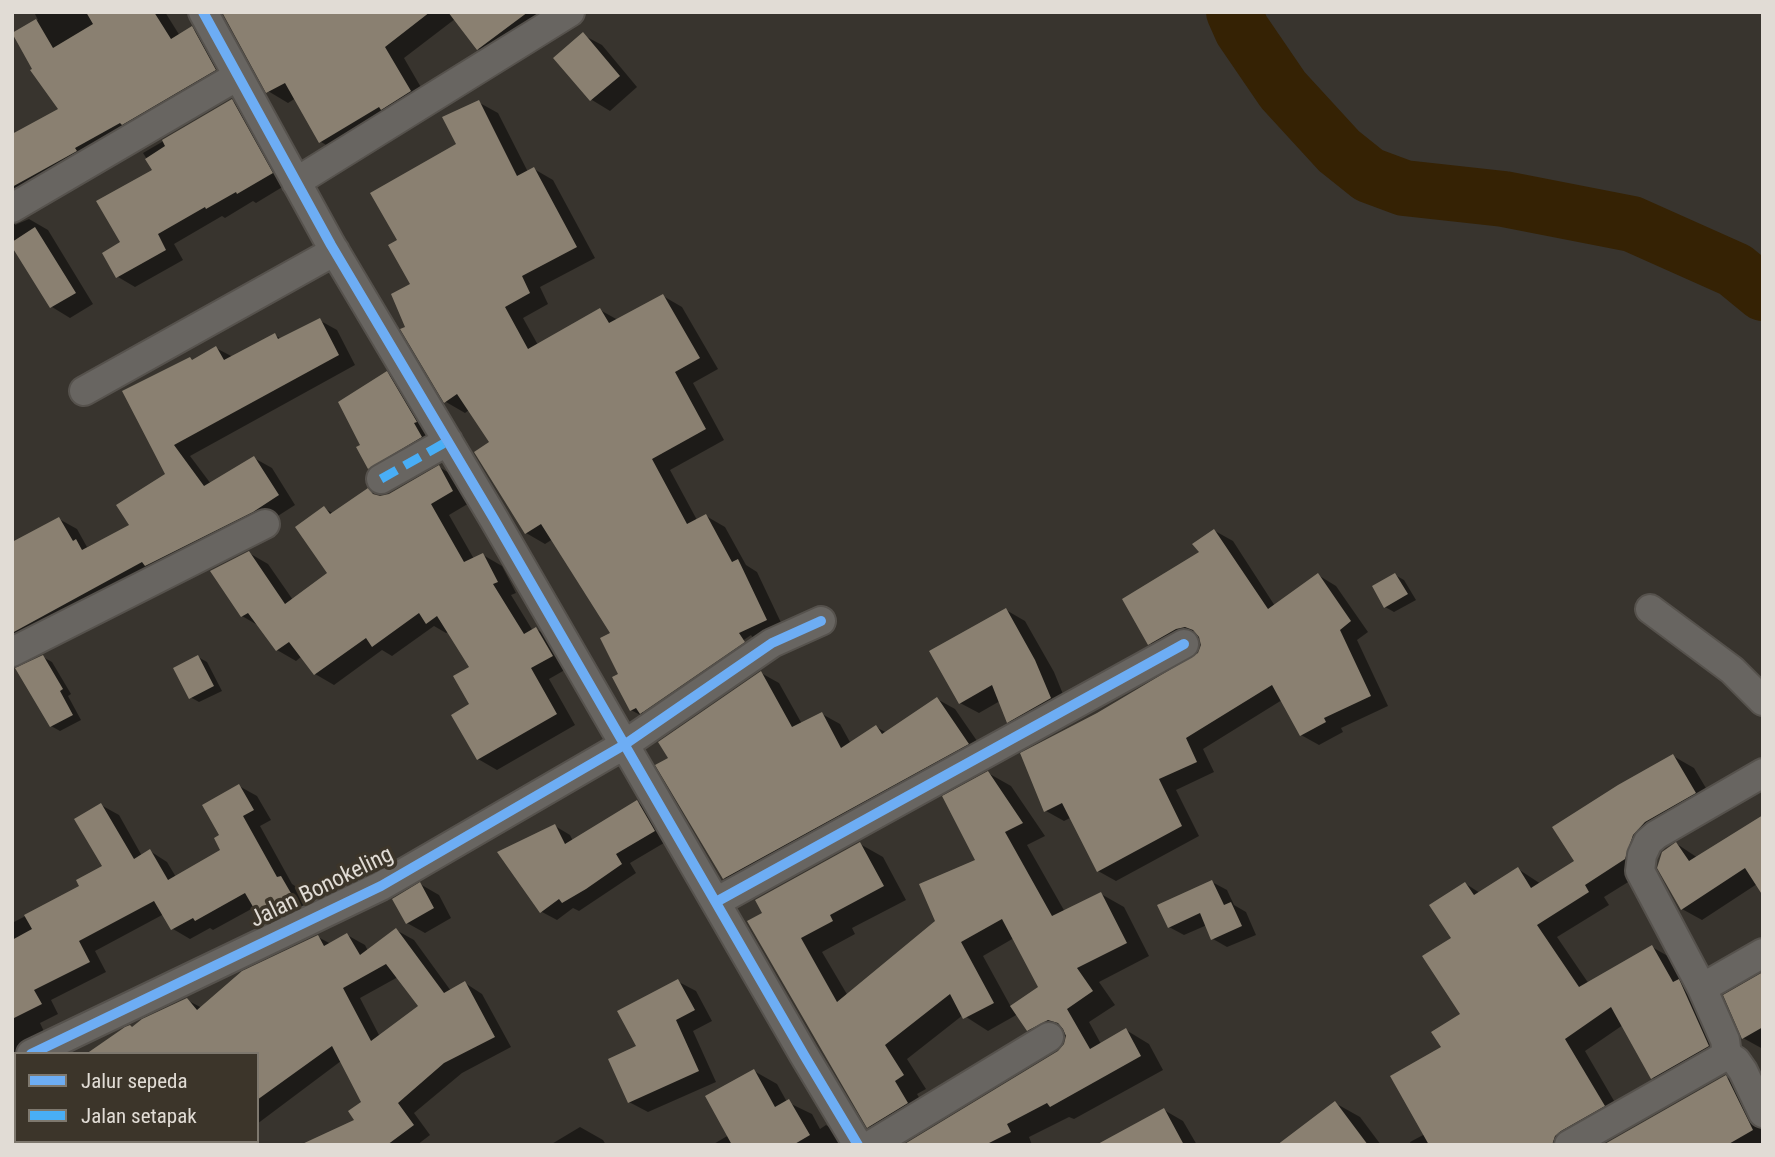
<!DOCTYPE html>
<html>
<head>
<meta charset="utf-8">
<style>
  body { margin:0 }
  #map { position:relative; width:1775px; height:1157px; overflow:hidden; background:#38342e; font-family:"Roboto Condensed",sans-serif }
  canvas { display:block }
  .frame { position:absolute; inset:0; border:14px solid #e1dcd5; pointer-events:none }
  .legend { position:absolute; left:14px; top:1052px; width:245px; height:91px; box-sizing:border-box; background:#3c352a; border:2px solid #7e786e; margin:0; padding:9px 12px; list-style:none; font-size:21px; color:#e1dcd5 }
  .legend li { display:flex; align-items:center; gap:14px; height:35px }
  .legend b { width:35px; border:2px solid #7e786e }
</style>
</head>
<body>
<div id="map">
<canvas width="1775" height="1157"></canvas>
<div class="frame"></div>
<ul class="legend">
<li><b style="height:9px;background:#6dadf4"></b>Jalur sepeda</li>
<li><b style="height:9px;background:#49aef6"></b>Jalan setapak</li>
</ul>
</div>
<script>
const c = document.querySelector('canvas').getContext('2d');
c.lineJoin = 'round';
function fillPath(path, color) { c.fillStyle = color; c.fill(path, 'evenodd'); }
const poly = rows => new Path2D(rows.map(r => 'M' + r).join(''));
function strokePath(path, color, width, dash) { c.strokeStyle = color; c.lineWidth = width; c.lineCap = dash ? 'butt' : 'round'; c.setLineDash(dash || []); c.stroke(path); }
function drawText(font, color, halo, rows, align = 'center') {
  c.font = font + ' "Roboto Condensed",sans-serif'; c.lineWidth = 7; c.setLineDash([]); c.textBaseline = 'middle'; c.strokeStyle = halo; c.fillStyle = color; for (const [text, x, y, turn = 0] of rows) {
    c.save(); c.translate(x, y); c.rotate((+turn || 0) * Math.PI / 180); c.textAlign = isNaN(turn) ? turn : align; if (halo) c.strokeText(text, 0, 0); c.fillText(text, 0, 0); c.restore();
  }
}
fillPath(poly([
  [34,12,165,12,180,36,192,29,211,39,233,81,14,220,15,225,29,219,48,230,93,304,70,318,52,307,12,244,12,136,60,109,14,34,38,20],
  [224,12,535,12,545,25,498,60,478,49,455,19,404,58,430,103,340,153,321,142,296,98,288,103,268,91],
  [583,35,602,45,637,87,610,111,592,100,556,58],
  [232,101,249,111,289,183,256,203,253,201,225,218,222,216,174,244,183,260,135,287,118,277,123,243,154,170,143,153],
  [478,102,498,113,528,172,534,169,553,180,595,258,540,287,548,304,523,318,538,345,600,310,618,320,663,296,682,307,718,369,693,383,724,440,670,470,697,520,706,516,725,527,746,565,757,572,785,631,651,721,631,710,612,634,553,539,545,544,526,533,491,443,469,410,465,413,446,402,407,328,413,285,399,241,458,145],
  [751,635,753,638,643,714,643,710],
  [319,320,337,330,355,365,190,456,211,484,254,458,272,468,295,505,270,521,12,665,12,545,59,519,77,529,87,547,131,526,167,475,193,361,216,348,233,357,275,335,281,339],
  [387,373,405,384,434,432,388,478,370,468,362,446],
  [439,467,458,478,471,502,449,515,474,559,483,555,502,566,516,593,511,595,533,631,536,629,555,640,570,667,549,679,575,725,497,770,478,759,471,705,471,668,449,632,446,633,434,626,392,656,382,650,334,685,315,674,302,656,296,661,277,650,261,627,242,616,249,553,268,564,293,600,330,573,324,508,334,514,368,490,379,497,389,495],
  [1215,531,1233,541,1275,606,1318,575,1336,586,1368,632,1357,640,1388,706,1341,728,1343,732,1319,745,1301,735,1282,700,1203,749,1214,772,1176,790,1199,836,1116,881,1098,871,1072,817,1064,821,1046,811,1098,714,1199,654,1202,645,1201,638,1168,654,1150,643],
  [1395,575,1404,580,1416,600,1394,612,1385,607],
  [1006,610,1025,621,1054,672,1069,709,1027,732,1009,721,1000,701,979,713,960,703],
  [43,657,52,662,71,694,68,696,81,720,60,731,51,726],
  [198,657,207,662,222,691,199,702,190,697],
  [761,673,779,683,802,724,822,714,840,724,851,744,876,727,887,733,937,699,955,709,986,754,742,888,724,878,671,759],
  [1673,756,1694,768,1716,805,1666,834,1646,871,1604,897,1609,905,1557,937,1589,984,1652,947,1673,959,1729,1058,1674,1090,1653,1078,1623,1025,1585,1051,1624,1118,1579,1145,1411,1145,1410,1142,1425,1134,1443,1048,1462,1015,1453,939,1466,884,1480,893,1518,869,1541,884,1576,862],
  [988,773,1011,786,1045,836,1027,845,1065,912,1101,894,1124,907,1149,956,1099,982,1115,1005,1089,1022,1101,1044,1126,1030,1149,1044,1163,1070,1074,1119,1069,1117,1029,1137,1032,1145,907,1145,1059,1053,1065,1045,1068,1035,1051,1043,1028,1030,1018,1014,988,1031,963,1015,907,1059,926,1089,917,1094,930,1116,891,1140,868,1127,764,914,860,844,883,857,906,900,852,928,855,934,822,952,848,996,937,921,977,860],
  [1014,938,1040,987,1011,1007,983,956],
  [239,786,257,796,271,820,260,826,292,884,298,888,315,917,282,933,264,923,255,907,213,930,210,928,190,939,173,929,164,914,95,951,106,972,51,1000,58,1014,40,1023,50,1044,31,1054,16,1054,16,1136,12,1134,12,1085,15,1083,12,1077,12,923,82,887,105,867,101,805,119,815,142,856,150,851,167,862,176,877,223,851,222,835],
  [637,802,652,811,669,840,630,863,636,873,579,911,573,908,557,920,542,912,555,826,570,835,573,841],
  [1763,817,1757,884,1702,920,1682,909,1677,844,1698,858],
  [1212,882,1227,890,1234,905,1246,912,1256,935,1227,947,1213,939,1207,925,1184,935,1169,927],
  [420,884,439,895,451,918,425,933,407,923],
  [396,930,414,940,451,991,465,983,482,994,511,1047,462,1073,414,1113,430,1135,417,1145,304,1145,357,1120,374,1092,341,1061,257,1124,257,1054,133,1029,187,1000,202,1008,318,937,331,944,347,935,365,945,368,951],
  [398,977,420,1007,380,1037,360,998],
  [1763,973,1763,1049,1743,1038],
  [677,981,696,991,712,1021,693,1031,716,1082,648,1112,629,1102,638,1047],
  [754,1071,777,1084,787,1102,812,1114,820,1129,826,1125,849,1139,853,1145,712,1145,729,1135],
  [1726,1077,1747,1089,1763,1121,1763,1145,1607,1145],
  [1335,1103,1360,1117,1381,1145,1280,1145],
  [1164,1110,1183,1121,1197,1145,1100,1145],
  [580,1127,603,1140,606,1145,550,1145],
  [39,1141,161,1141,164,1145,41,1145],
  [182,1141,198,1141,204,1145,176,1145],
  [224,1141,236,1141,232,1145]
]), '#0007');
strokePath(poly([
  [1234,12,1242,30,1283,90,1339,151,1369,175,1404,188,1504,199,1632,224,1735,270,1763,293]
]), '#352204', 56);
fillPath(poly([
  [86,12,154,12,171,39,192,26,216,70,122,125,120,123,75,148,77,151,12,187,12,134,58,109,30,70,32,69,12,33,36,19,53,48,93,24],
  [222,12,430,12,385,47,411,91,381,110,379,107,319,143,285,83,266,93],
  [448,12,528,12,477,50],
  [583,32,620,76,590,101,553,58],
  [232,99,273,173,237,194,236,192,206,209,205,207,158,234,166,250,116,278,102,253,120,242,96,201,152,170,145,159,165,146,162,140],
  [479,100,517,176,534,167,577,247,522,276,530,293,505,307,528,349,600,308,609,323,663,294,700,358,675,372,706,429,652,459,687,524,706,514,732,562,738,559,767,620,739,633,745,642,640,714,636,708,630,711,612,677,618,674,600,638,610,633,541,524,525,534,474,452,489,442,457,394,444,403,400,329,405,327,391,294,410,284,388,245,397,240,370,193,456,144,442,117],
  [35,227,76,293,50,308,12,247,12,242],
  [320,318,339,355,174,445,204,486,254,456,279,495,253,512,145,566,142,562,12,633,12,542,59,517,73,541,76,539,82,550,129,525,116,505,165,474,122,391,190,357,192,360,216,346,224,360,275,333,278,339],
  [387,371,417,422,414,423,422,437,368,469,356,447,360,445,338,402],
  [439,465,453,491,431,504,464,562,483,553,498,582,493,584,524,634,536,627,553,656,531,668,557,714,477,760,451,715,469,704,453,676,469,667,437,616,426,624,419,613,372,647,366,638,314,675,289,642,276,651,248,613,241,617,210,571,249,551,285,604,327,573,295,527,324,506,330,514,368,488,373,494,380,496,389,494],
  [1214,529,1268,609,1318,573,1351,621,1340,630,1371,696,1324,718,1326,722,1300,736,1272,685,1186,738,1197,762,1159,779,1182,826,1097,872,1062,803,1044,812,1020,753,1097,713,1198,653,1201,645,1199,637,1193,630,1185,627,1176,629,1148,645,1122,599,1199,552,1192,544],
  [1395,573,1408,594,1384,608,1372,586],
  [1006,608,1035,660,1051,698,1007,723,992,685,959,704,929,651],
  [43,655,63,689,60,691,73,715,50,727,15,668],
  [198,655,214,686,189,699,173,668],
  [761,671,792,727,822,712,841,748,876,725,882,734,937,697,969,744,723,879,655,765,668,758,658,742],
  [1673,754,1696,793,1645,822,1633,835,1625,859,1585,885,1589,892,1537,925,1579,987,1652,945,1673,982,1679,979,1709,1046,1651,1079,1611,1007,1565,1039,1605,1106,1561,1131,1555,1136,1552,1145,1429,1145,1390,1076,1441,1047,1431,1032,1460,1014,1422,956,1451,938,1429,905,1465,882,1474,895,1518,867,1531,888,1574,861,1552,827,1618,785],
  [988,771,1023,823,1005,832,1052,916,1101,892,1127,943,1077,968,1093,991,1067,1009,1090,1049,1126,1028,1141,1056,1050,1107,1047,1103,1007,1124,1011,1132,985,1145,903,1145,1058,1051,1064,1044,1066,1036,1063,1029,1058,1023,1048,1020,1027,1031,1010,1006,1038,987,1002,919,961,942,994,1003,963,1019,950,994,885,1045,904,1075,895,1081,908,1103,867,1128,747,921,762,913,755,900,860,842,884,886,830,915,833,921,801,938,837,1002,935,921,919,884,975,860,942,796],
  [239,784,254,810,243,816,277,877,281,876,299,907,263,924,245,893,195,921,193,918,171,930,154,901,79,941,90,962,34,990,42,1004,12,1019,12,940,32,929,24,915,79,886,76,880,102,866,74,819,101,803,134,859,150,849,168,880,220,850,214,838,219,835,202,805],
  [637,800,655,831,616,854,622,864,586,889,562,903,559,899,540,913,497,852,555,824,565,844],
  [1763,815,1763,896,1745,868,1681,910,1657,868,1662,852,1676,842,1689,861],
  [1212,880,1224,905,1231,902,1242,926,1211,940,1200,913,1168,928,1157,905],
  [420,882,434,908,406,924,392,899],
  [396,928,444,993,465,981,495,1037,444,1063,398,1103,414,1125,387,1145,300,1145,354,1120,348,1111,361,1102,332,1046,257,1100,257,1054,86,1054,125,1027,130,1025,132,1027,142,1019,187,998,197,1010,242,971,318,935,324,946,347,933,360,955],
  [386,964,418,1006,371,1041,343,988],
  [1763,972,1763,1027,1742,1039,1723,995],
  [678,979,695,1010,676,1020,699,1071,628,1103,608,1059,636,1046,617,1011],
  [754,1069,775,1107,789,1099,810,1135,793,1145,732,1145,705,1096],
  [1726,1075,1753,1130,1727,1145,1603,1145],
  [1335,1101,1368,1145,1277,1145],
  [1164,1108,1184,1145,1096,1145]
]), '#8a8071');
const minor = poly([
  [203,12,331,245,494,519,804,1055,858,1145],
  [296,182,570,12],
  [12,208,236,77],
  [84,391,335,251],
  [381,479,448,441],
  [1650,609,1732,670,1763,701],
  [12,652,265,524],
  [716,902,1184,644],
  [1763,953,1702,988,1725,1040,1727,1055,1736,1061,1743,1071,1763,1113],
  [1702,988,1640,871,1642,855,1648,842,1656,835,1763,773],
  [31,1054,381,886,624,745,772,643,821,621],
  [871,1145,1049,1037],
  [1569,1145,1727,1055]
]);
strokePath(minor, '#56524d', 32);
strokePath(minor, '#686561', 28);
strokePath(poly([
  [381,479,448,441]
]), '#49aef6', 9, [18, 9]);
strokePath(poly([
  [203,12,331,245,494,519,804,1055,858,1145],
  [716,902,1184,644],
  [31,1054,381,886,624,745,772,643,821,621]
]), '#6dadf4', 10);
drawText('23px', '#e1dcd5', '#3c352a', [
  ["Jalan Bonokeling",322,888,-26]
]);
</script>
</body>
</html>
